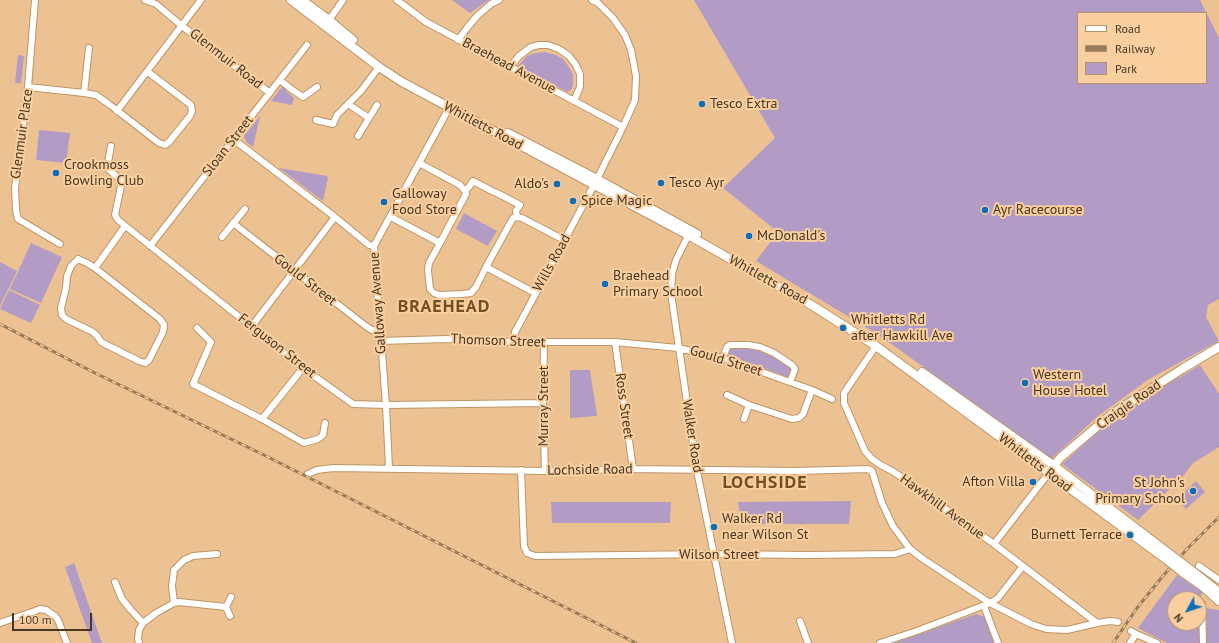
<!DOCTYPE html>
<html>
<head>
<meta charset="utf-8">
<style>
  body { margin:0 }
  #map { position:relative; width:1219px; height:643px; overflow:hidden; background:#ecc292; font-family:"PT Sans",sans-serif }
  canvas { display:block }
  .legend { position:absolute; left:1077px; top:12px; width:130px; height:72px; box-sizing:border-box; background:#f9cf9f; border:1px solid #b2926d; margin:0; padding:5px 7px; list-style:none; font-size:12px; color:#473723 }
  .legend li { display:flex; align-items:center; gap:8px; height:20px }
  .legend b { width:20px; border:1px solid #b2926d }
  .north { position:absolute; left:1167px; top:591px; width:40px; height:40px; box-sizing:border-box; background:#f9cf9f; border:1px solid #b2926d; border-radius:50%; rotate:230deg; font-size:11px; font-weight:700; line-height:16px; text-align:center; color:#473723 }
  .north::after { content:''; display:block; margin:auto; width:14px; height:18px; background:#0c6eba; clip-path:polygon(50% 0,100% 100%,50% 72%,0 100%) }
  .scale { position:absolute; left:12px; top:613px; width:80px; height:18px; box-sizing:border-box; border:2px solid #473723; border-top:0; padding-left:5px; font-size:12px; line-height:14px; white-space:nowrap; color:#473723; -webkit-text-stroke:3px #f9cf9f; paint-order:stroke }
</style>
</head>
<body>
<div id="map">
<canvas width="1219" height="643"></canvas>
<ul class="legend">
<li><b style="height:5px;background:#fff"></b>Road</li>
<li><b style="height:5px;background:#987b59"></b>Railway</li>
<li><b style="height:11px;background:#b29bc5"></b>Park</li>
</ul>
<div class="north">N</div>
<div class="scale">100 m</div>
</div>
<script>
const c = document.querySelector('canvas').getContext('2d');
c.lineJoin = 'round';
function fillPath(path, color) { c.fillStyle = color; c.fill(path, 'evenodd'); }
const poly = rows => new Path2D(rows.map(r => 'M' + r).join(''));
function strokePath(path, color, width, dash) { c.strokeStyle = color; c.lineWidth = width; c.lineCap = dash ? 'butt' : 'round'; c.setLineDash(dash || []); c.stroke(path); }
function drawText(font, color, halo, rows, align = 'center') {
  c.font = font + ' "PT Sans",sans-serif'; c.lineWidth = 4; c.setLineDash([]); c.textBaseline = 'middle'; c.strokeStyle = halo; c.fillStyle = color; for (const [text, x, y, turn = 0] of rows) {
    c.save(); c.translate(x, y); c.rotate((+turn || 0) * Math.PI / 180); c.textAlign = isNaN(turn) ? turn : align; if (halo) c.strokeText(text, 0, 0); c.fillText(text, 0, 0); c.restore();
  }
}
fillPath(poly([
  [452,0,489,0,470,13],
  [694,0,1200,0,1219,38,1219,299,1208,305,1206,317,1219,341,1149,379,1098,416,1050,460,900,350,874,332,756,261,778,232,723,188,775,138],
  [1078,13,1206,13,1206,83,1078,83],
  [545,52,556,55,563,59,569,67,573,75,573,82,572,89,567,92,518,66,527,56,535,53],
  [18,55,24,56,21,83,15,83],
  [282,87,283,87,286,89,286,91,294,98,292,105,271,101],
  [260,116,253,147,246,142,244,136],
  [39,130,70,133,66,163,36,160],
  [279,168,327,176,328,178,323,201],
  [464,213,497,231,488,246,456,229],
  [31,243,62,257,41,303,10,289],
  [0,262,17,271,0,306],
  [9,290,40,305,31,323,0,309],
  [747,347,749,349,760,351,775,358,778,358,789,367,791,371,789,376,788,377,730,356,728,352,730,348],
  [1200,365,1219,394,1219,447,1193,463,1184,475,1138,520,1062,464,1099,431,1148,396],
  [570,370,590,370,597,416,570,418],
  [1196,481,1205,492,1186,509,1177,499],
  [851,501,849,524,741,524,738,502],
  [551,502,671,502,670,523,552,523],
  [74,563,102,643,92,643,65,567],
  [1177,575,1202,592,1199,603,1199,599,1175,599,1175,623,1199,623,1199,643,1167,643,1138,628],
  [1206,608,1219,610,1219,643,1207,643],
  [976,614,985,617,994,643,894,643]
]), '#b29bc5');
const minor = poly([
  [35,0,28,87,15,188,16,210,18,219,60,244],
  [145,0,156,4,182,26,270,93],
  [397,0,426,22,623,127],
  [327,23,343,0],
  [458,40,467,28,477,16,491,4,499,0],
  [510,67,519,56,531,47,539,45,548,45,559,49,569,56,576,65,580,74,580,87,574,101],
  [280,80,291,89,303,97,317,87],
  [28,87,84,93,96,95,110,105,159,143,165,145,169,142,190,116,192,111,191,105,148,72],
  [84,93,89,48],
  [348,104,369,118],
  [117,111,201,0],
  [316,120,333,124,337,115,361,91,379,67],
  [358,136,377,105],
  [233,139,335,217,369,245,374,246],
  [111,146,107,168,122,181,115,215,118,220,303,368,353,404,386,405,543,403],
  [419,163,460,185,465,191,466,194,440,243],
  [465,191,469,187,473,181,494,192],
  [497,193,520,205,516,211,517,217],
  [391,217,440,243,429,263,428,270,430,289,434,293,439,295,462,294,471,293,476,287,486,267,535,293],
  [233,223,367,327,372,330,380,331],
  [690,232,676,260,672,274,671,293,697,471,732,643],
  [222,237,245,209],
  [150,246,307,45],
  [78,259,87,263,95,268,160,319,164,325,163,332,149,360,145,363,139,361,101,342,98,337,93,332,66,319,62,315,61,308,66,288,67,276,71,266,78,259],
  [486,267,513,218,517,217,522,218,564,240],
  [95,268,125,226],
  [252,326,335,217],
  [197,328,211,342,193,384,262,419,304,443,318,439,323,435,325,423],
  [380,341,447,339,514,342,615,342,678,348,723,358,812,390,832,399],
  [514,342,515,332,594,185,623,127,635,100,636,76,631,50,625,35,613,18,598,3,592,0],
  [544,342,543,403,545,471],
  [615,342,633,469],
  [876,346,844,393,844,403,865,451,871,458,879,464,894,472,994,544,1097,623,1110,621,1118,622],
  [723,358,727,347,730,345,748,345,760,347,774,353,792,365,795,369,790,382],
  [727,395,749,405,792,419,799,418,803,414,812,390],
  [262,419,303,368],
  [744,419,749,405],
  [389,468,386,405,374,246,449,108],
  [521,470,524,546,527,553,535,556,714,554,807,555,895,554,910,549],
  [308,474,317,470,333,468,545,471,633,469,796,471,868,469,872,471,882,503,893,526,910,549,923,559,990,603,1031,624,1046,629,1067,630,1097,623],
  [994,544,1048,474],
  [1199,566,1219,580],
  [115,582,122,599,131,610,143,623],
  [174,603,172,586,174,570,184,560,193,556,217,554],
  [1202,604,1203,643],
  [984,606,998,643],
  [230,616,226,607,231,597],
  [800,621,808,643],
  [0,623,35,611,40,609,46,610,55,616,58,620,67,643],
  [1131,631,1136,634,1157,643],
  [139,643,138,639,139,630,143,623,156,613,174,603,179,602,226,607],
  [880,643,917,631,990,603,998,598,1023,566],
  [1130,643,1136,634]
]);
const major = poly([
  [291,0,379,67,402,82,688,235,813,306,876,346,1167,560],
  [302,0,329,20,353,40],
  [508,133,597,179,697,234],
  [922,372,1053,465,1171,555],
  [1051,469,1061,457,1112,414,1182,369,1219,347],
  [1187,567,1219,592],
  [1182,572,1202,586,1219,601]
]);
strokePath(minor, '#bd9567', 8);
strokePath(major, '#bd9567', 10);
strokePath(minor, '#fff', 6);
strokePath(major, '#fff', 8);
const rail = poly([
  [0,324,93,372,266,456,636,643],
  [1113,643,1137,608,1162,577,1188,548,1219,517]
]);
strokePath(rail, '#987b59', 3);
strokePath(rail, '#f9cf9f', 1.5, [4.5]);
const majorBridge = poly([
  [1171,555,1187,567],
  [1167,560,1182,572]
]);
strokePath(majorBridge, '#bd9567', 10, []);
strokePath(majorBridge, '#fff', 8);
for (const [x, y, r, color] of [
  [702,104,4,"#0c6eba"],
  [56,173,4,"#0c6eba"],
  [661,183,4,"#0c6eba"],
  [557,184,4,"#0c6eba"],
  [573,201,4,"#0c6eba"],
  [384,202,4,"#0c6eba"],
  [985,210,4,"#0c6eba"],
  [749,236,4,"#0c6eba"],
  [605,284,4,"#0c6eba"],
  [843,328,4,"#0c6eba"],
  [1025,383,4,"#0c6eba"],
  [1033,482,4,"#0c6eba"],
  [1193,491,4,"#0c6eba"],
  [714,527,4,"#0c6eba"],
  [1130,535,4,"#0c6eba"]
]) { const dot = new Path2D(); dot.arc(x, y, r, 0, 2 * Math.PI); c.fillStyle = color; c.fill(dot); strokePath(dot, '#f9cf9f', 1.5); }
drawText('14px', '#473723', '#f9cf9f', [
  ["Glenmuir Road",226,59,38],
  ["Braehead Avenue",509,66,28],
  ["Whitletts Road",483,126,28],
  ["Glenmuir Place",22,134,-82],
  ["Sloan Street",228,146,-52],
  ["Wills Road",552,263,-61],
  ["Gould Street",305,280,38],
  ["Whitletts Road",768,280,29],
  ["Galloway Avenue",378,303,-94],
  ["Thomson Street",498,341,2],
  ["Ferguson Street",277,346,38],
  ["Gould Street",726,361,17],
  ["Craigie Road",1129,405,-35],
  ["Murray Street",544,406,-90],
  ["Ross Street",624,406,82],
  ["Walker Road",692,436,81],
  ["Whitletts Road",1035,463,37],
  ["Lochside Road",590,470,-1],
  ["Hawkhill Avenue",942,507,36],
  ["Wilson Street",719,555]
]);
drawText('14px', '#473723', '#f9cf9f', [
  ["Tesco Extra",710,104],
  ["Crookmoss",64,165],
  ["Bowling Club",64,181],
  ["Tesco Ayr",669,183],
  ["Aldo's",549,184,"right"],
  ["Galloway",392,194],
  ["Food Store",392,210],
  ["Spice Magic",581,201],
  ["Ayr Racecourse",993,210],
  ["McDonald's",757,236],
  ["Braehead",613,276],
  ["Primary School",613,292],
  ["Whitletts Rd",851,320],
  ["after Hawkill Ave",851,336],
  ["Western",1033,375],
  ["House Hotel",1033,391],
  ["Afton Villa",1025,482,"right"],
  ["St John's",1185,483,"right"],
  ["Primary School",1185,499,"right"],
  ["Walker Rd",722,519],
  ["near Wilson St",722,535],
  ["Burnett Terrace",1122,535,"right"]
], 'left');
c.letterSpacing = '1px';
drawText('bold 18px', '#744f21', '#f9cf9f', [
  ["BRAEHEAD",444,307],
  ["LOCHSIDE",765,483]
]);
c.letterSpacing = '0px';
</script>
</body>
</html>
